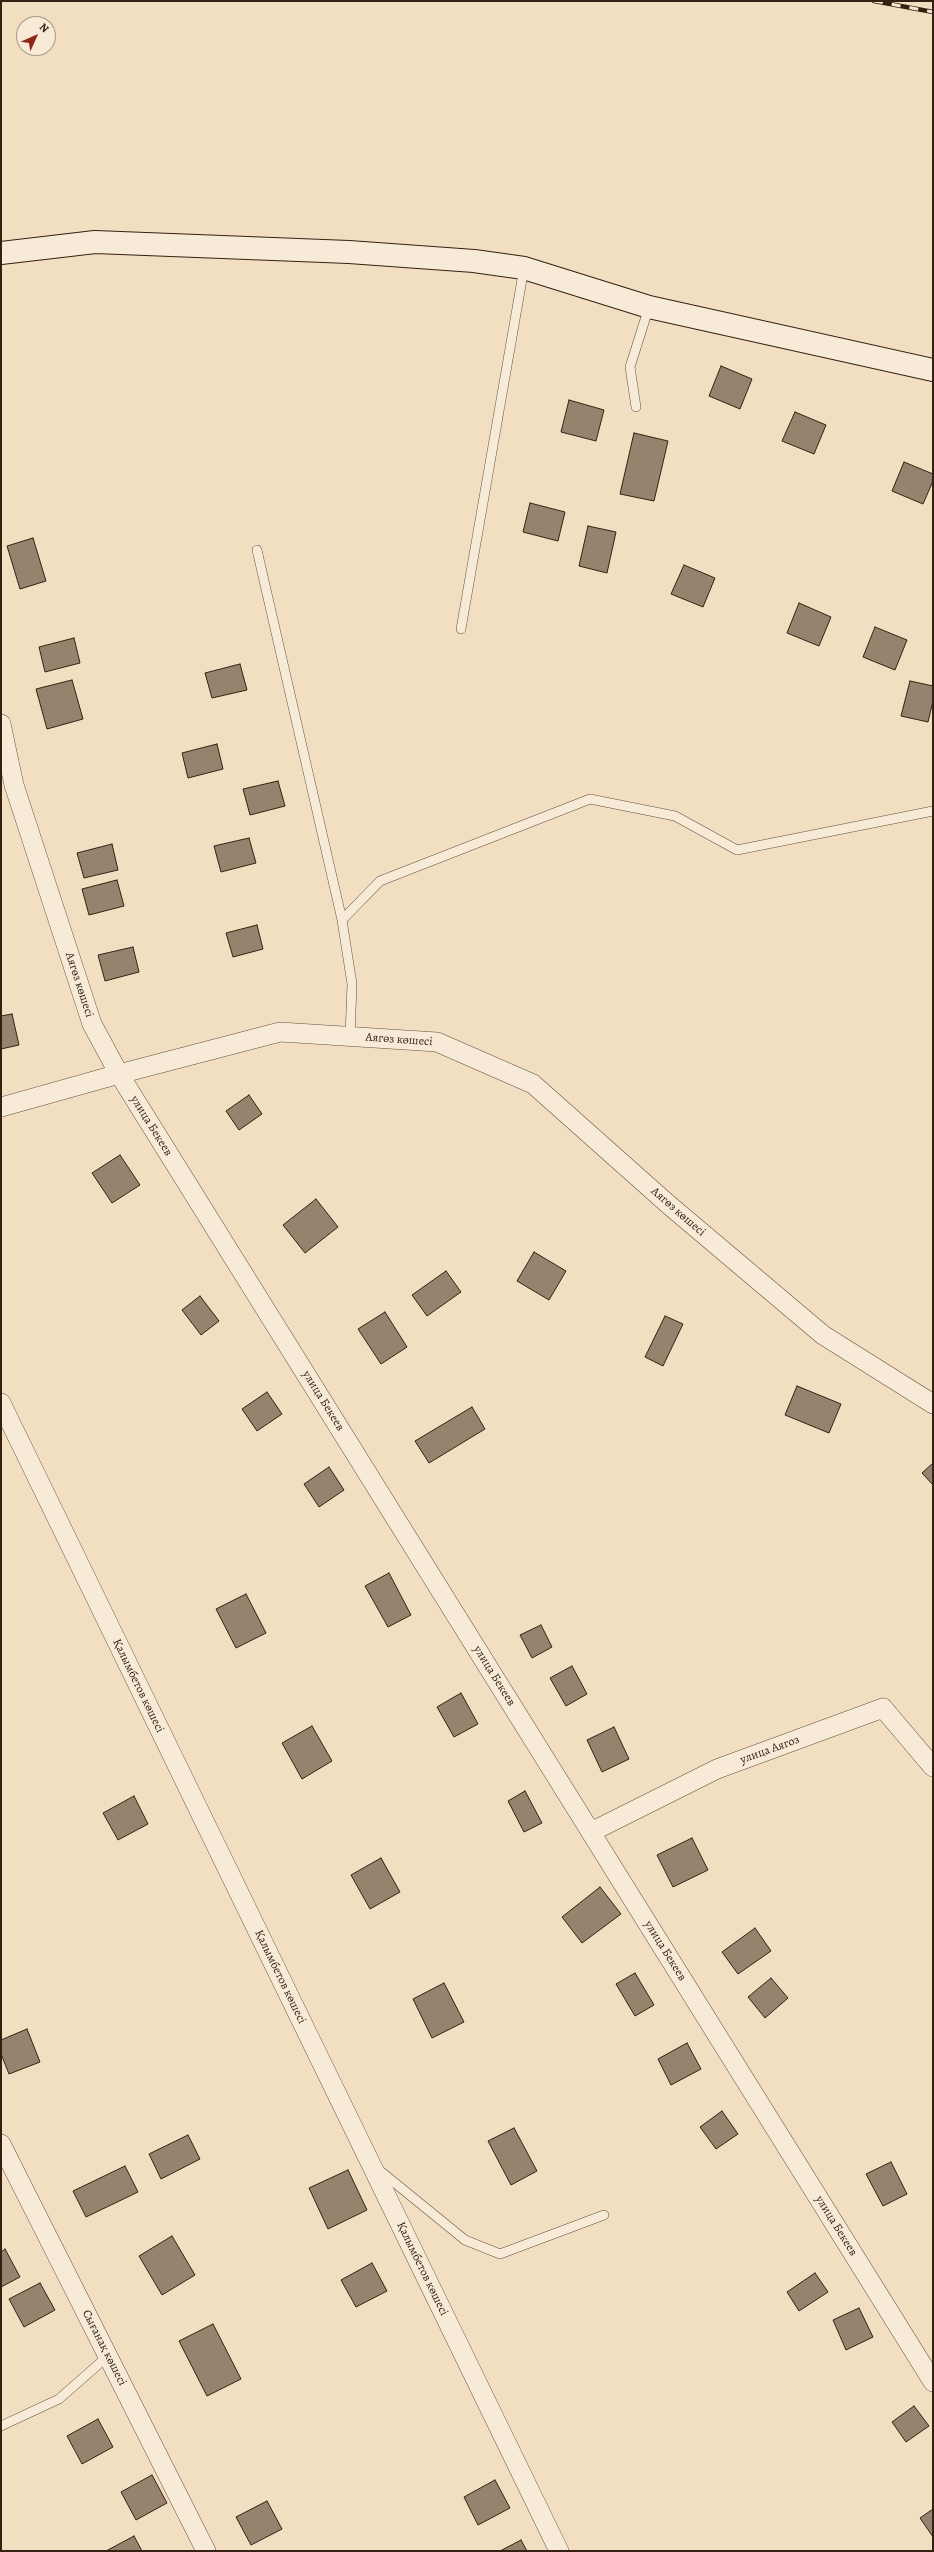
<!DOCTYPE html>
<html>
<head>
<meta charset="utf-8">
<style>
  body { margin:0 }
  #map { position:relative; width:934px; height:2552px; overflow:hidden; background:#f2dec1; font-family:Alegreya,serif }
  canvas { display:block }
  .frame { position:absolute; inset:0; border:2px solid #352012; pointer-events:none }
  .north { position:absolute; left:16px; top:16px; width:40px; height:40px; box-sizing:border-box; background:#f7ead7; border:1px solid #a99988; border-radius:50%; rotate:45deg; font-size:11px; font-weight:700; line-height:16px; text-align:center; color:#352012 }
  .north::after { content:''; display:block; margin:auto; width:14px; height:18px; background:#8f2418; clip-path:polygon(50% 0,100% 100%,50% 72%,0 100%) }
</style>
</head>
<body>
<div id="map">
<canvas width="934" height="2552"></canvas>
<div class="frame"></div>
<div class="north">N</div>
</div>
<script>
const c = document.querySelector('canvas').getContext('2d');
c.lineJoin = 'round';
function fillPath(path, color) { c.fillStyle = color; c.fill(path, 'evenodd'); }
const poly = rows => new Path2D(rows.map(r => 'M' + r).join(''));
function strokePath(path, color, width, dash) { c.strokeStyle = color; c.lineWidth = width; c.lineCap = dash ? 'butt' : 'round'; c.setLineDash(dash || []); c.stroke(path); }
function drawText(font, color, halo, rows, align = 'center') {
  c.font = font + ' Alegreya,serif'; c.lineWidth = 3.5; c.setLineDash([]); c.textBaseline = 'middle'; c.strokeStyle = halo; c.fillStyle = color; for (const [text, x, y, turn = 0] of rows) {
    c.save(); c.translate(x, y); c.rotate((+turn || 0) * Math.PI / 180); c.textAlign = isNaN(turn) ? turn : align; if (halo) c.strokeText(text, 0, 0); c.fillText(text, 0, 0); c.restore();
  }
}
const building = poly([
  [721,366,752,379,740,409,709,396,721,366],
  [569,400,604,410,596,441,561,432,569,400],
  [795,412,826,425,814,454,782,441,795,412],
  [634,433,668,441,654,501,620,494,634,433],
  [904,462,933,474,933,481,923,504,892,491,904,462],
  [530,503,565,512,558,541,523,532,530,503],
  [588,526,616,532,607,573,579,566,588,526],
  [33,538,46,581,20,589,7,546,33,538],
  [684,565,715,578,703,607,671,594,684,565],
  [799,603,831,617,819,646,787,633,799,603],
  [875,627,907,640,895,670,863,657,875,627],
  [74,638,80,663,45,672,39,647,74,638],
  [240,664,247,690,212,698,205,673,240,664],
  [72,680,83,719,47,729,36,689,72,680],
  [910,681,933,686,933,701,928,722,901,716,910,681],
  [217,744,223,769,188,778,182,753,217,744],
  [278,781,285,806,250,815,243,789,278,781],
  [249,838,256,863,221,872,214,846,249,838],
  [112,844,118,870,84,878,77,853,112,844],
  [117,880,124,906,89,915,82,889,117,880],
  [257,925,263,949,233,957,226,933,257,925],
  [133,947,139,972,105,981,98,955,133,947],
  [12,1014,19,1045,1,1049,1,1016,12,1014],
  [249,1095,262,1114,239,1130,226,1111,249,1095],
  [120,1155,140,1185,112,1203,92,1173,120,1155],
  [316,1199,338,1227,305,1253,283,1225,316,1199],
  [534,1252,566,1271,549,1300,517,1281,534,1252],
  [446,1271,461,1292,427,1316,412,1295,446,1271],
  [200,1296,219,1321,201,1335,182,1310,200,1296],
  [385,1312,407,1347,381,1364,358,1329,385,1312],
  [665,1316,683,1324,663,1366,645,1357,665,1316],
  [797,1386,841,1404,829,1433,785,1415,797,1386],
  [267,1392,282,1414,257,1431,242,1409,267,1392],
  [472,1407,485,1429,429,1463,415,1441,472,1407],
  [933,1463,933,1485,922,1473,933,1463],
  [329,1467,344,1490,319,1507,304,1484,329,1467],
  [389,1573,411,1615,388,1627,365,1586,389,1573],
  [246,1594,266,1633,236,1648,216,1609,246,1594],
  [541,1625,552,1647,532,1658,520,1635,541,1625],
  [572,1666,587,1694,566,1706,550,1678,572,1666],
  [461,1693,478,1724,454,1737,437,1707,461,1693],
  [312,1726,332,1761,302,1779,282,1743,312,1726],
  [614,1727,629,1759,602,1772,587,1740,614,1727],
  [525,1791,542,1823,524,1832,508,1801,525,1791],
  [134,1796,148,1824,118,1840,103,1813,134,1796],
  [692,1838,708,1870,673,1887,657,1855,692,1838],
  [381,1858,400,1892,370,1909,351,1875,381,1858],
  [600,1887,621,1914,582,1943,562,1917,600,1887],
  [755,1928,771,1951,738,1974,722,1952,755,1928],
  [635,1973,654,2005,635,2016,616,1984,635,1973],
  [771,1978,788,1998,765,2018,748,1997,771,1978],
  [444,1983,464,2022,432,2038,413,1999,444,1983],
  [27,2029,40,2062,9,2074,1,2054,1,2040,27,2029],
  [687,2043,701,2069,671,2085,658,2059,687,2043],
  [722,2111,738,2134,716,2149,700,2127,722,2111],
  [514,2128,537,2171,511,2185,488,2141,514,2128],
  [188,2135,200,2159,161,2179,149,2154,188,2135],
  [891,2162,907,2194,883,2206,866,2174,891,2162],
  [125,2166,138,2192,86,2217,73,2191,125,2166],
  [348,2170,367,2210,328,2229,309,2188,348,2170],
  [172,2236,195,2275,162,2295,139,2256,172,2236],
  [5,2249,20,2277,1,2287,1,2252,5,2249],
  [372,2263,387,2291,356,2307,341,2280,372,2263],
  [815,2273,828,2292,799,2311,787,2292,815,2273],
  [40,2283,55,2310,24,2327,9,2299,40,2283],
  [859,2308,873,2337,846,2350,833,2320,859,2308],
  [213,2324,241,2379,207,2396,179,2341,213,2324],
  [914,2406,929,2426,906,2442,892,2422,914,2406],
  [98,2419,113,2447,82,2464,67,2436,98,2419],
  [152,2475,167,2503,136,2520,121,2492,152,2475],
  [495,2480,510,2508,478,2525,464,2497,495,2480],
  [267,2501,282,2529,251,2545,236,2517,267,2501],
  [933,2509,933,2537,920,2518,933,2509],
  [134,2536,142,2551,106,2551,134,2536],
  [521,2540,527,2551,500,2551,521,2540]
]);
fillPath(building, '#97836d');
strokePath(building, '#352012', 1);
const lane = poly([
  [636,407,630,367,649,307],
  [257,550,342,920,352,984,350,1037],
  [461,629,524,268],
  [342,920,380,881,590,799,675,816,737,850,933,811],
  [379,2170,465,2240,500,2254,604,2215],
  [1,2426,59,2399,108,2356]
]);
const street = poly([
  [1,724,14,785,92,1024,119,1074,280,1032,437,1042,533,1084,669,1205,823,1335,933,1404],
  [1,1107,119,1074,933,2382],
  [1,1403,559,2551],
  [591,1832,717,1769,883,1708,933,1767],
  [1,2144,206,2551]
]);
const secondary = poly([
  [1,253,95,242,349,252,474,261,524,268,649,307,933,370]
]);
strokePath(lane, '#64503e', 10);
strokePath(street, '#64503e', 20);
strokePath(secondary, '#352012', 24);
strokePath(lane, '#f7ead7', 9);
strokePath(street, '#f7ead7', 19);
strokePath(secondary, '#f7ead7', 22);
const rail = poly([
  [874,1,933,12]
]);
strokePath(rail, '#352012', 4.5);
strokePath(rail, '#f7ead7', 3, [9]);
drawText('12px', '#352012', '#f7ead7', [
  ["Аягөз көшесі",79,985,72],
  ["Аягөз көшесі",399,1040,4],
  ["улица Бекеев",151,1126,58],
  ["Аягөз көшесі",678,1212,41],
  ["улица Бекеев",323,1401,58],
  ["улица Бекеев",494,1676,58],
  ["Қалымбетов көшесі",138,1686,64],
  ["улица Аягоз",770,1750,-20],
  ["улица Бекеев",665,1951,58],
  ["Қалымбетов көшесі",280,1977,64],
  ["улица Бекеев",836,2226,58],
  ["Қалымбетов көшесі",422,2269,64],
  ["Сығанақ көшесі",104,2348,63]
]);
</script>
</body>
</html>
